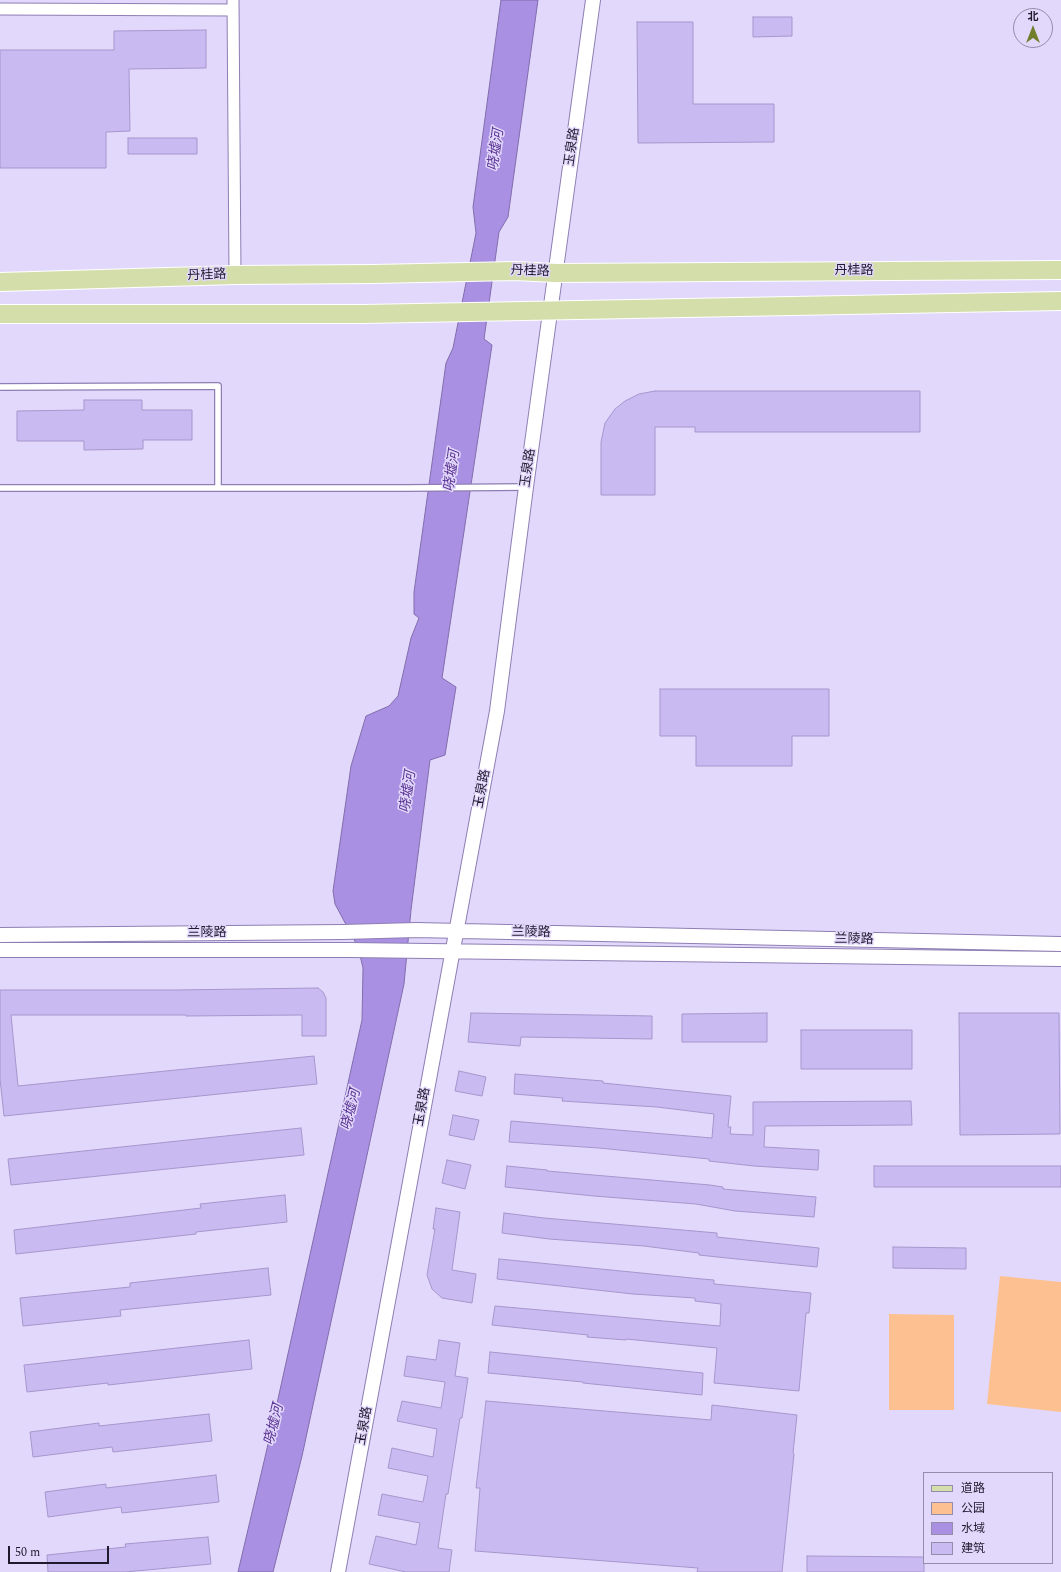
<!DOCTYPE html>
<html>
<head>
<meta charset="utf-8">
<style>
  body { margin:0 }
  #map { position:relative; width:1061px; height:1572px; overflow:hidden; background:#e2d8fb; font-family:Spectral,"Noto Sans SC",serif }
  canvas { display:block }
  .legend { position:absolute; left:923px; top:1472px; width:130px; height:92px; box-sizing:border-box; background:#e2d8fb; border:1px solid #948ca9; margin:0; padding:5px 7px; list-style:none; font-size:12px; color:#201a2e }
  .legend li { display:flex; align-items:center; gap:8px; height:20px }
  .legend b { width:20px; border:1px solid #948ca9 }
  .north { position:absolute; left:1013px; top:8px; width:40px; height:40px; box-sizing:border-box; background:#e2d8fb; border:1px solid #948ca9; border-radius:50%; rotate:0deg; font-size:11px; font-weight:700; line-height:16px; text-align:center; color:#201a2e }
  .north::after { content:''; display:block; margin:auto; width:14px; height:18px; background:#717f2d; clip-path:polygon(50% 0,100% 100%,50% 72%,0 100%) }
  .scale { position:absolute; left:8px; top:1546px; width:101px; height:18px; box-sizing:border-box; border:2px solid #201a2e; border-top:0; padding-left:5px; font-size:12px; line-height:14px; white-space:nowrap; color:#201a2e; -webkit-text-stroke:3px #e2d8fb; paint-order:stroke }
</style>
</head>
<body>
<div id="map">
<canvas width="1061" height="1572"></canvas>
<ul class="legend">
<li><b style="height:5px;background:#d4deab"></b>道路</li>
<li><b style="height:11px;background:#fdc091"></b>公园</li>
<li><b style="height:11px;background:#aa90e2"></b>水域</li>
<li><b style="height:11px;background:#cabaf2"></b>建筑</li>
</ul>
<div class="north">北</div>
<div class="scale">50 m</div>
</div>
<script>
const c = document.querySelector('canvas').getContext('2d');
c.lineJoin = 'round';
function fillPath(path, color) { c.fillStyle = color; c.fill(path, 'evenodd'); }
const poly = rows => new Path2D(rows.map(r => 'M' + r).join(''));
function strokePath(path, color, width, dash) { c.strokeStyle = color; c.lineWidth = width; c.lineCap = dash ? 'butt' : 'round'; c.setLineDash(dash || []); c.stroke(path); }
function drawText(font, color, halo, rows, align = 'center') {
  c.font = font + ' Spectral,"Noto Sans SC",serif'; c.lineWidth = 3; c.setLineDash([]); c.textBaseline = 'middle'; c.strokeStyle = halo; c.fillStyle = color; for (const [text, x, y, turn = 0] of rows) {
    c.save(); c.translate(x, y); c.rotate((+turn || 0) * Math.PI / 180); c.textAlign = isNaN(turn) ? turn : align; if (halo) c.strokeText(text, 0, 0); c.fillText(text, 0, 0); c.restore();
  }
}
fillPath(poly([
  [1000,1276,1061,1282,1061,1412,987,1404],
  [889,1314,954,1315,954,1410,889,1410]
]), '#fdc091');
const water = poly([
  [501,0,538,0,508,217,499,232,484,339,492,345,442,678,456,687,445,755,430,760,411,910,404,984,302,1456,273,1572,238,1572,266,1453,362,1020,363,968,358,947,335,904,333,891,351,766,366,716,389,706,398,696,411,638,419,618,414,614,414,592,446,363,453,348,476,233,473,207,501,0]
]);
fillPath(water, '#aa90e2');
strokePath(water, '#816dac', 1);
const building = poly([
  [753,17,792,17,792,36,753,37,753,17],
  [637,22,693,22,693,104,774,104,774,142,638,143,637,22],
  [206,30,206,68,129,69,130,131,106,132,106,168,0,168,0,50,114,50,114,31,206,30],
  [128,138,197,138,197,154,128,154,128,138],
  [655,391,920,391,920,432,695,432,695,427,655,427,655,495,601,495,601,442,605,423,615,409,625,401,639,394,655,391],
  [84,400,142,400,142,410,192,410,192,440,143,440,143,449,84,450,84,441,17,441,17,411,84,410,84,400],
  [660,689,829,689,829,736,792,736,792,766,696,766,696,736,660,736,660,689],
  [318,988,323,992,326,998,326,1036,302,1036,302,1015,186,1016,186,1015,11,1015,18,1086,314,1056,317,1084,4,1116,0,1079,0,990,176,990,318,988],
  [471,1013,652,1016,652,1039,521,1037,520,1046,468,1042,471,1013],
  [767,1013,767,1042,682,1042,682,1014,767,1013],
  [959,1013,1059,1013,1060,1134,960,1135,959,1013],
  [801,1030,912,1030,912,1069,801,1069,801,1030],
  [459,1071,486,1077,482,1096,455,1091,459,1071],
  [515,1074,603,1081,603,1083,731,1096,728,1127,731,1127,730,1134,753,1135,753,1102,911,1101,912,1125,765,1126,764,1147,819,1150,818,1170,754,1166,709,1161,709,1159,599,1148,509,1142,511,1121,712,1138,714,1114,657,1107,562,1101,563,1098,514,1094,515,1074],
  [453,1115,479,1120,474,1140,449,1135,453,1115],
  [301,1128,304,1155,11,1185,8,1159,301,1128],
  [447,1160,471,1165,465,1189,442,1183,447,1160],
  [507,1166,547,1170,547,1171,710,1185,723,1187,723,1189,816,1197,814,1217,735,1211,696,1204,594,1196,505,1187,507,1166],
  [874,1166,1061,1166,1061,1187,874,1187,874,1166],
  [285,1195,287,1222,196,1232,196,1234,16,1254,14,1230,201,1208,200,1204,285,1195],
  [436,1208,460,1212,452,1270,476,1274,472,1303,442,1298,432,1289,427,1275,435,1229,433,1229,436,1208],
  [504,1213,544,1218,717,1233,717,1237,819,1248,817,1267,727,1258,699,1255,699,1253,644,1246,549,1239,502,1233,504,1213],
  [893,1247,966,1248,966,1269,893,1268,893,1247],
  [499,1259,702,1279,714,1280,714,1284,811,1293,809,1313,806,1313,799,1391,714,1383,717,1348,626,1339,626,1340,587,1337,588,1335,492,1325,495,1306,720,1326,721,1304,695,1301,695,1298,633,1294,497,1279,499,1259],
  [268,1268,271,1295,120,1310,121,1316,23,1326,20,1298,130,1287,130,1283,268,1268],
  [249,1340,252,1369,108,1385,108,1383,27,1392,24,1365,249,1340],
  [439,1340,460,1343,455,1376,468,1378,462,1418,460,1418,448,1494,446,1494,438,1548,452,1550,449,1572,406,1572,369,1564,376,1536,416,1545,420,1523,378,1515,382,1494,423,1502,428,1476,388,1468,392,1448,433,1457,437,1429,397,1421,402,1401,441,1408,445,1382,404,1376,407,1356,436,1360,439,1340],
  [490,1352,703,1373,702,1395,583,1383,583,1382,488,1373,490,1352],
  [486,1401,711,1420,712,1405,797,1415,793,1453,794,1454,782,1572,697,1572,698,1568,475,1551,480,1488,476,1488,486,1401],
  [209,1414,212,1441,113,1452,112,1447,33,1457,30,1432,99,1423,99,1426,209,1414],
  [216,1475,219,1502,122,1513,121,1507,48,1517,45,1492,106,1484,106,1488,216,1475],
  [208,1537,211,1564,125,1572,48,1572,47,1555,126,1547,125,1544,208,1537],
  [807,1556,924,1557,924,1572,807,1572,807,1556]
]);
fillPath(building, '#cabaf2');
strokePath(building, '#a696cc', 1);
const service = poly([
  [0,387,218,386,218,488],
  [0,488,406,488,526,487]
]);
const minor = poly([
  [233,0,235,275],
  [0,9,233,10]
]);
const tertiary = poly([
  [0,935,343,932,416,930,1061,944],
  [0,950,349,950,1061,959],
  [338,1572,497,711,526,487,593,0]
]);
const primary = poly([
  [0,282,235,275,373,274,515,271,556,273,1061,270],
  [0,314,363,314,1061,301]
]);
strokePath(service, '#8e7eb3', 8);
strokePath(minor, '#8e7eb3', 13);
strokePath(tertiary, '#8e7eb3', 16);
strokePath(primary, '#fff', 20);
strokePath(service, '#fff', 5.5);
strokePath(minor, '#fff', 11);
strokePath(tertiary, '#fff', 14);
strokePath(primary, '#d4deab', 18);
drawText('13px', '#201a2e', '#e2d8fb', [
  ["玉泉路",573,147,-82],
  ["丹桂路",854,271],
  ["丹桂路",530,272,2],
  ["丹桂路",207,276,-2],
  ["玉泉路",529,468,-82],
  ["玉泉路",483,789,-79],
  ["兰陵路",207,933],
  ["兰陵路",531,933,1],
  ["兰陵路",854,940,1],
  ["玉泉路",423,1107,-80],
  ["玉泉路",365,1426,-80]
]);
drawText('italic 14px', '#593292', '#e2d8fb', [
  ["哓墟河",497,150,-82],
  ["哓墟河",453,471,-82],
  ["哓墟河",409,792,-82],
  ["哓墟河",352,1110,-76],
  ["哓墟河",275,1425,-76]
]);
</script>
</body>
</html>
